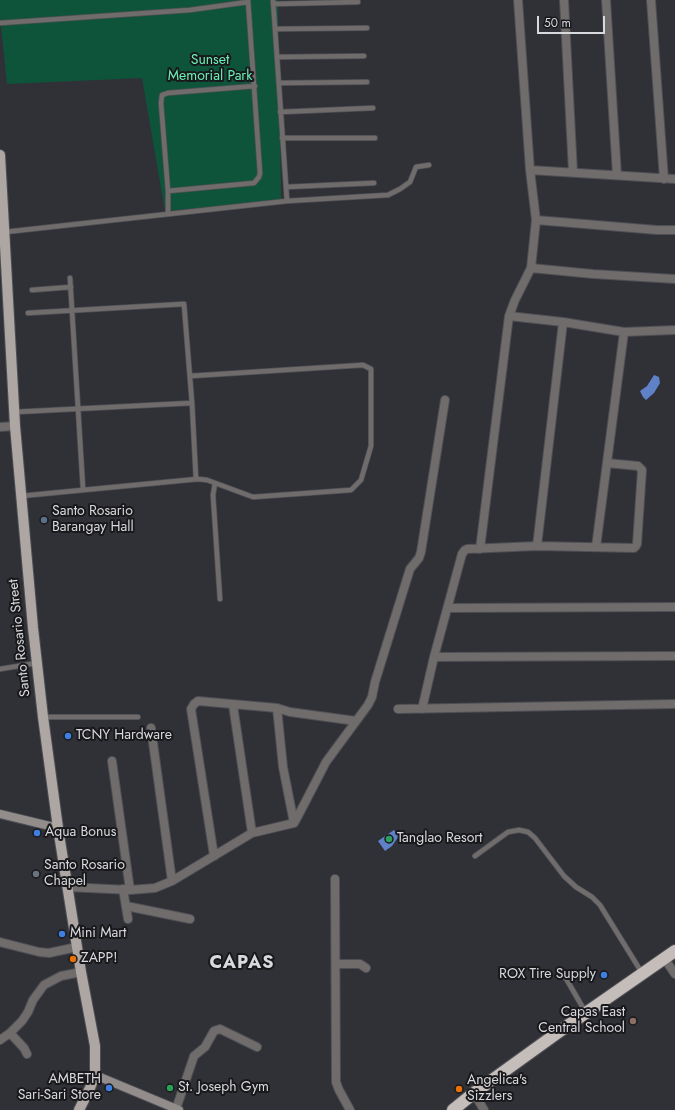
<!DOCTYPE html>
<html>
<head>
<meta charset="utf-8">
<style>
  body { margin:0 }
  #map { position:relative; width:675px; height:1110px; overflow:hidden; background:#303137; font-family:Jost,sans-serif }
  canvas { display:block }
  .scale { position:absolute; left:537px; top:16px; width:68px; height:18px; box-sizing:border-box; border:2px solid #d8d9dd; border-top:0; padding-left:5px; font-size:12px; line-height:14px; white-space:nowrap; color:#d8d9dd; -webkit-text-stroke:3px #19191c; paint-order:stroke }
</style>
</head>
<body>
<div id="map">
<canvas width="675" height="1110"></canvas>
<div class="scale">50 m</div>
</div>
<script>
const c = document.querySelector('canvas').getContext('2d');
c.lineJoin = 'round';
function fillPath(path, color) { c.fillStyle = color; c.fill(path, 'evenodd'); }
const poly = rows => new Path2D(rows.map(r => 'M' + r).join(''));
function strokePath(path, color, width, dash) { c.strokeStyle = color; c.lineWidth = width; c.lineCap = dash ? 'butt' : 'round'; c.setLineDash(dash || []); c.stroke(path); }
function drawText(font, color, halo, rows, align = 'center') {
  c.font = font + ' Jost,sans-serif'; c.lineWidth = 4; c.setLineDash([]); c.textBaseline = 'middle'; c.strokeStyle = halo; c.fillStyle = color; for (const [text, x, y, turn = 0] of rows) {
    c.save(); c.translate(x, y); c.rotate((+turn || 0) * Math.PI / 180); c.textAlign = isNaN(turn) ? turn : align; if (halo) c.strokeText(text, 0, 0); c.fillText(text, 0, 0); c.restore();
  }
}
fillPath(poly([
  [0,0,278,0,281,201,165,211,142,78,7,84,0,16]
]), '#0e543a');
fillPath(poly([
  [654,375,659,377,660,383,654,393,646,400,643,397,640,391,647,386],
  [394,830,399,836,392,846,385,851,378,841]
]), '#5f81c8');
const lane = poly([
  [273,0,287,201],
  [273,4,358,2],
  [0,23,190,10,248,2],
  [275,29,367,28],
  [277,57,364,56],
  [279,83,367,82],
  [280,112,373,108],
  [282,138,375,138],
  [286,187,374,183],
  [168,191,254,183,259,177,260,173,248,0],
  [168,214,168,191,161,103,162,95,168,93,255,86],
  [5,232,287,201,388,195,400,189,410,182,416,167,429,165],
  [70,278,83,489],
  [32,290,71,287],
  [192,403,196,479],
  [15,412,192,403,184,304,28,313],
  [215,483,213,495,220,599],
  [21,496,198,479,207,480,253,497,351,490,361,480,371,446,371,369,363,365,190,376],
  [0,669,37,663],
  [43,717,138,717],
  [475,856,508,832,519,830,528,832,535,838,564,876,576,887,592,897,600,905,642,973],
  [564,975,586,1013]
]);
const street = poly([
  [564,0,573,172],
  [606,0,617,175],
  [651,0,664,179],
  [530,170,675,179],
  [536,220,657,230,675,230],
  [531,268,593,274,675,279],
  [509,316,563,322,624,332,675,330],
  [0,427,15,426],
  [537,546,563,322],
  [596,547,624,332],
  [480,549,509,316,515,300,531,268,536,220,530,170,518,0],
  [448,608,675,607],
  [434,657,675,656],
  [233,705,252,833],
  [277,708,283,767,294,823],
  [398,709,675,704],
  [422,709,434,657,462,554,465,550,467,549,537,546,634,548,636,546,637,544,642,470,638,466,607,463],
  [151,728,172,881],
  [112,761,130,890],
  [214,856,191,709,194,704,198,701,277,708,290,712,356,721],
  [335,879,336,1082,339,1090,350,1110],
  [67,887,130,890,155,888,172,881,252,833,294,823,298,816,326,762,368,705,372,697,375,682,410,569,419,558,421,552,445,400],
  [123,889,128,919],
  [126,906,190,919],
  [0,942,39,952,49,953,77,947],
  [664,958,675,974],
  [336,964,360,964,366,968],
  [10,1033,24,1048,27,1054],
  [0,1040,10,1033,22,1021,28,1012,33,1000,44,985,61,976,81,972],
  [474,1093,484,1110],
  [176,1109,194,1056,205,1047,214,1031,220,1029,257,1047]
]);
const secondary = poly([
  [0,814,58,828],
  [95,1075,179,1110]
]);
const primary = poly([
  [0,155,15,426,33,628,43,717,58,828,81,972,95,1046,95,1075,90,1088,79,1110]
]);
const highway = poly([
  [453,1110,474,1093,560,1031,675,951]
]);
strokePath(lane, '#4e4f55', 6);
strokePath(street, '#4e4f55', 10);
strokePath(secondary, '#4e4f55', 10);
strokePath(primary, '#4e4f55', 12);
strokePath(highway, '#4e4f55', 14);
strokePath(lane, '#706c6b', 4.5);
strokePath(street, '#706c6b', 8);
strokePath(secondary, '#928d8b', 8);
strokePath(primary, '#ada6a3', 10);
strokePath(highway, '#c5bdb9', 12);
for (const [x, y, r, color] of [
  [44,520,4,"#5c6f8a"],
  [68,736,4,"#3f7fe0"],
  [37,833,4,"#3f7fe0"],
  [389,839,4,"#2e9e5b"],
  [36,874,4,"#6b7280"],
  [62,934,4,"#3f7fe0"],
  [73,959,4,"#e8710a"],
  [604,975,4,"#3f7fe0"],
  [633,1021,4,"#8d6e63"],
  [109,1088,4,"#3f7fe0"],
  [170,1088,4,"#2e9e5b"],
  [459,1089,4,"#e8710a"]
]) { const dot = new Path2D(); dot.arc(x, y, r, 0, 2 * Math.PI); c.fillStyle = color; c.fill(dot); strokePath(dot, '#19191c', 1.5); }
drawText('14px', '#6af0b7', '#19191c', [
  ["Sunset",210,61],
  ["Memorial Park",210,77]
]);
drawText('14px', '#d8d9dd', '#19191c', [
  ["Santo Rosario",52,512],
  ["Barangay Hall",52,528],
  ["TCNY Hardware",76,736],
  ["Aqua Bonus",45,833],
  ["Tanglao Resort",397,839],
  ["Santo Rosario",44,866],
  ["Chapel",44,882],
  ["Mini Mart",70,934],
  ["ZAPP!",81,959],
  ["ROX Tire Supply",596,975,"right"],
  ["Capas East",625,1013,"right"],
  ["Central School",625,1029,"right"],
  ["AMBETH",101,1080,"right"],
  ["Sari-Sari Store",101,1096,"right"],
  ["Angelica's",467,1081],
  ["Sizzlers",467,1097],
  ["St. Joseph Gym",178,1088]
], 'left');
drawText('14px', '#d8d9dd', '#19191c', [
  ["Santo Rosario Street",20,638,-96]
]);
c.letterSpacing = '1px';
drawText('bold 18px', '#d8d9dd', '#19191c', [
  ["CAPAS",242,964]
]);
c.letterSpacing = '0px';
</script>
</body>
</html>
